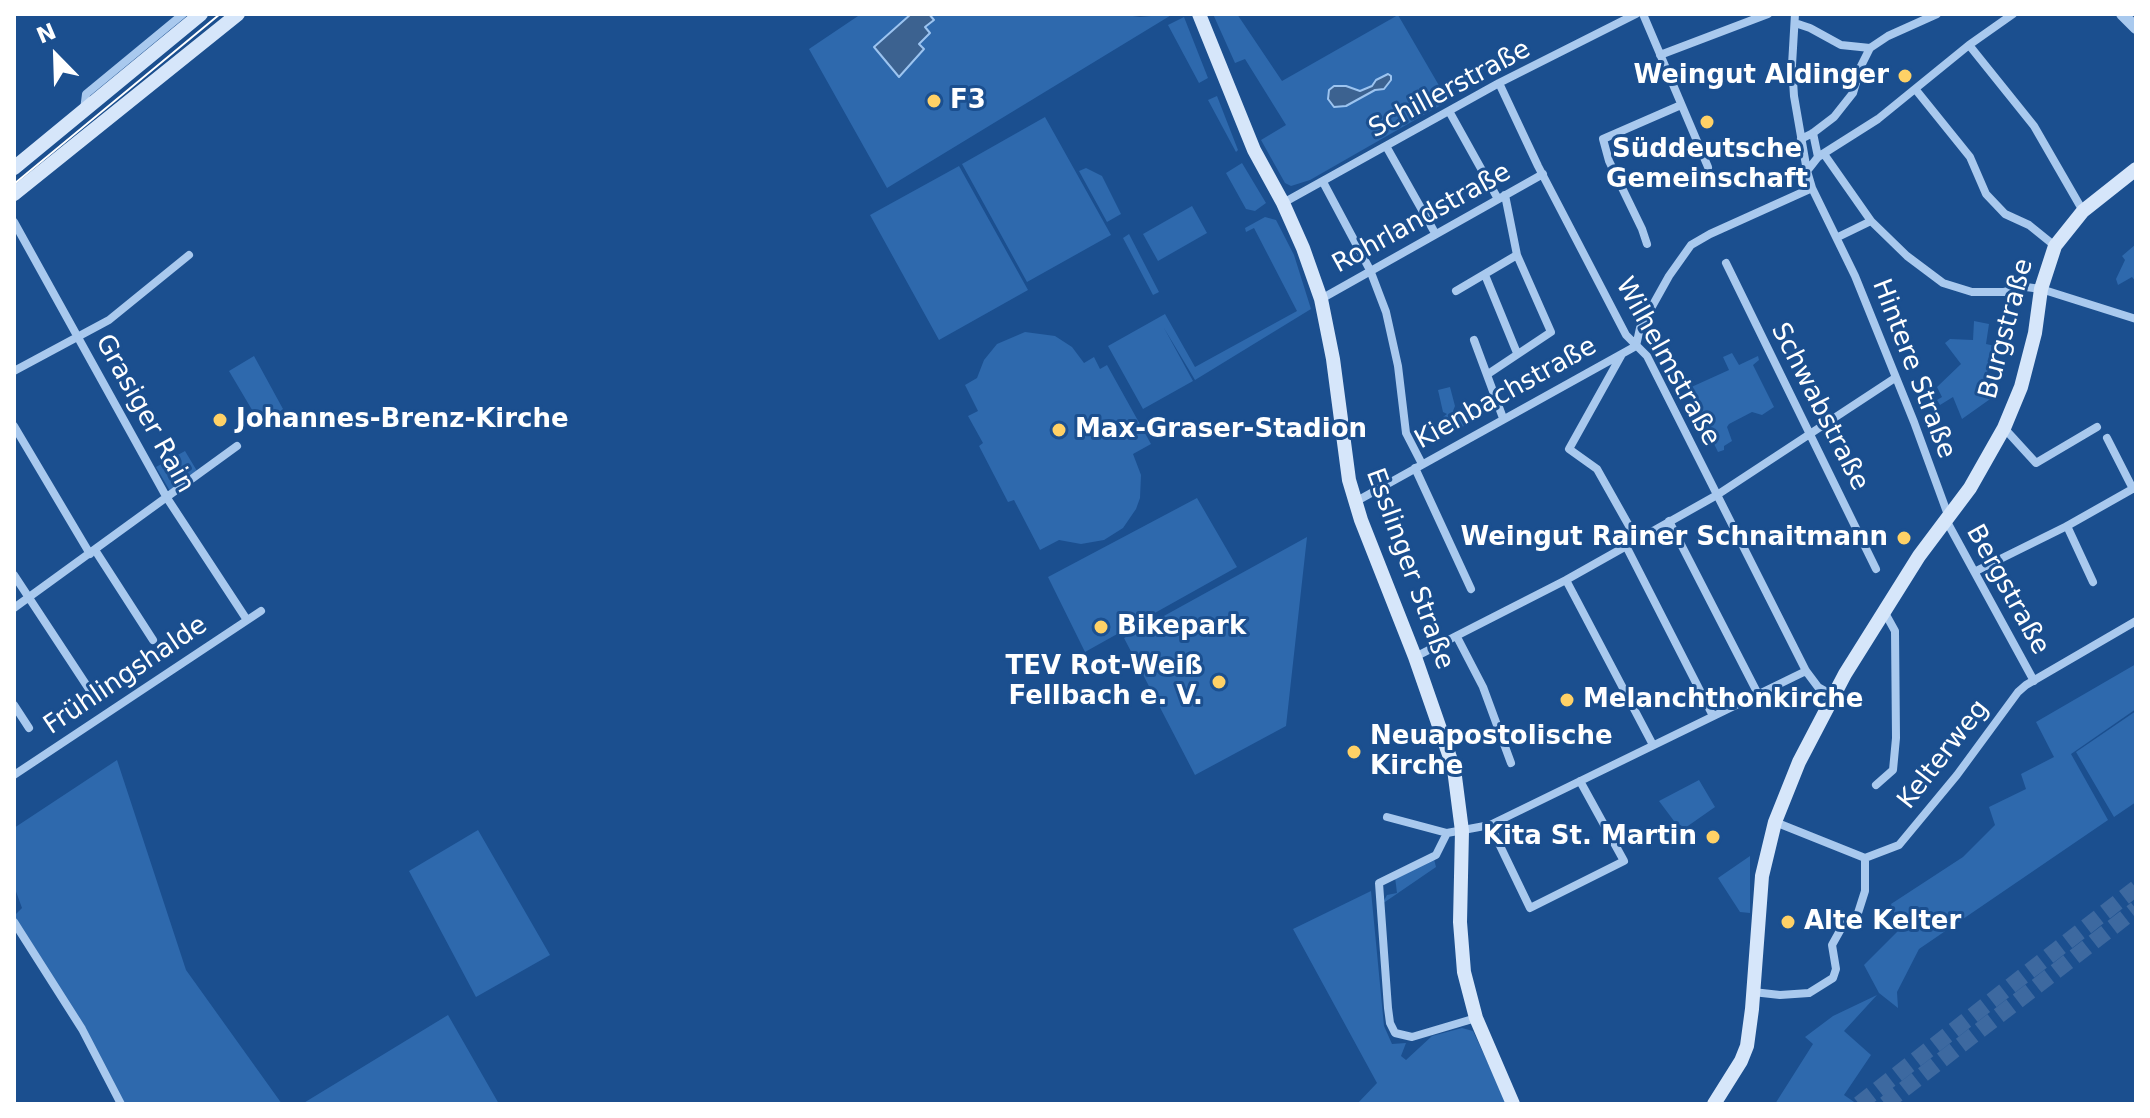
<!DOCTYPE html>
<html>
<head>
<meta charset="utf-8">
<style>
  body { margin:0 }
  #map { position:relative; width:2150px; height:1118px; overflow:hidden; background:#1b4f8f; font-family:"DejaVu Sans",sans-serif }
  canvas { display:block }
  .frame { position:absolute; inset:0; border:16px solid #fff; pointer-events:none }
  .north { position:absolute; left:16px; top:16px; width:80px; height:80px; -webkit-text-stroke:6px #1b4f8f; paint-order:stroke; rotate:337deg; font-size:22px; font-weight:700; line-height:32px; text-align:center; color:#fff }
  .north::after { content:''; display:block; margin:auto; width:28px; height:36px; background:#fff; clip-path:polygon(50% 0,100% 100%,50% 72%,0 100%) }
</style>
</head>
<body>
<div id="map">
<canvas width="2150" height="1118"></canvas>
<div class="frame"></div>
<div class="north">N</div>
</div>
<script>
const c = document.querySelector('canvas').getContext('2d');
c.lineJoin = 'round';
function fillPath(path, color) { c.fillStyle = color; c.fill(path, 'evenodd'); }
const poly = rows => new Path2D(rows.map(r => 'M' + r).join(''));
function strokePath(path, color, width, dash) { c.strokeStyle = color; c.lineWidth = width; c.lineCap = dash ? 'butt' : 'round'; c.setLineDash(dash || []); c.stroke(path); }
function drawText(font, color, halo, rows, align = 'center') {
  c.font = font + ' "DejaVu Sans",sans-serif'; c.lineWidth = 6; c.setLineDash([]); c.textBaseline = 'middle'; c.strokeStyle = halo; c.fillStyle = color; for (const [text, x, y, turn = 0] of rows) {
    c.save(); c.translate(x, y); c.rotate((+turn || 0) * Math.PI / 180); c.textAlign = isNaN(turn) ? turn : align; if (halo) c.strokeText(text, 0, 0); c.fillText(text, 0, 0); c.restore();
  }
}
fillPath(poly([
  [861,14,1117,14,1140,17,1173,14,887,188,809,49],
  [1213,14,1237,14,1282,81,1398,15,1448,101,1310,180,1291,186,1285,183,1261,140,1286,125,1245,59,1235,63],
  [1184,17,1208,78,1199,83,1168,25],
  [1217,96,1238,150,1236,152,1208,100],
  [1045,117,1111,235,1027,282,962,164],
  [1242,163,1266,203,1255,211,1246,209,1226,173],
  [959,166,1028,290,939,340,870,215],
  [1086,168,1102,176,1121,214,1107,222,1079,171],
  [1192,206,1207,233,1158,261,1143,234],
  [1265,217,1276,220,1294,255,1311,309,1195,380,1164,328,1193,381,1143,409,1108,346,1165,314,1195,367,1297,311,1254,228,1246,232,1245,228],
  [1129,234,1159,292,1153,295,1123,238],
  [2136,244,2136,282,2132,277,2118,285,2116,279,2125,260,2122,256],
  [1974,321,1989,324,1986,344,2000,347,1996,359,1993,359,1982,383,1993,397,1962,419,1953,397,1940,405,1937,400,1942,397,1937,387,1961,364,1945,343,1950,339,1973,340],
  [1025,332,1055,336,1072,347,1084,363,1094,357,1100,369,1107,365,1151,444,1133,454,1141,475,1140,498,1136,509,1123,528,1104,540,1081,544,1059,540,1040,550,1014,500,1008,502,979,446,983,443,968,416,978,411,965,385,977,378,984,360,997,344],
  [1732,353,1739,365,1758,356,1759,360,1753,365,1774,407,1762,415,1752,412,1729,424,1727,427,1732,441,1724,446,1724,450,1718,452,1687,389,1729,370,1723,357],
  [254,356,283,409,261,425,229,371],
  [1450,387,1455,406,1453,411,1456,410,1464,426,1449,434,1443,417,1447,414,1443,412,1438,390],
  [185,451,197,471,170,491,156,467],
  [1197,498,1237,567,1085,652,1048,577],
  [1307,537,1286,726,1195,775,1124,638],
  [2136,664,2136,709,2071,754,2108,820,1919,949,1897,992,1898,1008,1879,993,1864,965,1900,929,1891,904,1963,857,1995,825,1989,807,2026,789,2021,774,2054,757,2036,722],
  [2136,711,2136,802,2114,817,2076,752],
  [117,760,186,970,282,1104,125,1104,43,961,14,916,22,908,14,886,14,828],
  [1699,780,1715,807,1685,828,1674,821,1659,801],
  [478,830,550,955,476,997,409,871],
  [1750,856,1750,913,1740,912,1718,878],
  [1434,859,1436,867,1382,904,1387,895,1397,893,1395,877],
  [1371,891,1384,1026,1392,1044,1406,1043,1401,1056,1406,1060,1432,1036,1462,1028,1473,1031,1507,1104,1357,1104,1377,1083,1293,929],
  [1877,995,1844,1031,1871,1055,1844,1095,1857,1104,1775,1104,1813,1044,1805,1037,1833,1016],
  [448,1015,499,1104,302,1104]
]), '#2e69ad');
const water = poly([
  [911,14,929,14,934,20,925,27,930,33,919,44,924,49,899,77,874,47,911,14],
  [1388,74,1391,76,1391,80,1384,89,1375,90,1346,106,1334,107,1328,99,1329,90,1334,86,1346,86,1360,91,1372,86,1376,80,1388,74]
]);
fillPath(water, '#3c6290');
strokePath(water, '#9cc4f0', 2);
strokePath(poly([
  [1859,1104,2136,888],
  [1885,1104,2136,909]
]), '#3d69a0', 16, [16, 8]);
strokePath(poly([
  [1643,14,1708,167],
  [1795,14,1792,65,1794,96,1807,171,1812,188,1855,276,1914,422,1948,515],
  [1795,23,1810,28,1841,45,1870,48],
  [1969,45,2034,126,2083,211],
  [1660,55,1768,14],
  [1499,83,1538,166,1626,335,1647,356,1806,671,1818,687,1832,695],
  [1916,90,1970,157,1986,194,2005,214,2029,225,2055,246],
  [84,110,86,94,183,14],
  [1449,111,1498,199],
  [1813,133,1818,157],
  [1801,139,1813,133,1834,117,1853,93,1861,66,1870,48,1888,36,1937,14],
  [1386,146,1435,233],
  [1824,154,1871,221,1907,256,1943,283,1972,292,2004,292,2026,287,2041,289,2136,319],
  [1807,171,1818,157,1878,119,1969,45,2013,14],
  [1323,182,1370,270,1386,312,1398,366,1406,433,1422,464],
  [1283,203,1499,83,1636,14],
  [14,222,167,498,247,620],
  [1838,237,1871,221],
  [1647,244,1642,229,1609,161,1603,139,1681,105],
  [1726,263,1876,569],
  [1485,275,1517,353],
  [1456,291,1517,255],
  [1321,299,1543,174],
  [1474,340,1503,418],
  [1622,354,1569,449,1597,469,1637,540],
  [14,371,109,320,189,255],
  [1488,374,1551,332,1517,255,1505,195],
  [14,426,90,554],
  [2004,428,2036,463,2097,427],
  [2107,438,2133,489],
  [1415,468,1471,589],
  [1355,502,1636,346,1640,328,1669,276,1691,245,1710,234,1812,188],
  [1946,520,2034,681],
  [1669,521,1758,694],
  [2067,526,2093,582],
  [1626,546,1713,716],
  [95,550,153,640],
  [1976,571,2067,526,2136,487],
  [14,575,89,689],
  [1566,580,1653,745],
  [14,608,237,446],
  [1457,637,1483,687,1511,763],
  [1415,657,1566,580,1717,495,1895,378],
  [14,705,29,728],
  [14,775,261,611],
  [1876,785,1893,770,1896,738,1895,631,1885,613],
  [1387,817,1447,833],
  [1775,822,1865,858,1899,845,1957,775,2018,692,2026,685,2136,621],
  [1490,825,1530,908,1624,861,1580,781],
  [14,922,82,1029,121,1104],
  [1753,992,1780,995,1809,993,1833,978,1836,969,1832,945,1842,927,1858,913,1865,891,1865,858],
  [1476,1018,1412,1037,1395,1033,1390,1023,1388,1008,1379,883,1436,855,1447,833,1490,825,1806,671]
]), '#a9c9ee', 8);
strokePath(poly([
  [2122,14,2136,28]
]), '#a9c9ee', 12);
strokePath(poly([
  [1199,14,1254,150,1283,203,1303,248,1321,299,1333,359,1349,480,1361,520,1415,657,1454,769,1462,831,1460,922,1464,972,1476,1018,1513,1104],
  [14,168,201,14],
  [14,194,238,14],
  [1714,1104,1741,1061,1747,1046,1752,1009,1762,876,1775,822,1799,762,1845,674,1919,556,1970,488,2004,428,2021,387,2035,333,2041,289,2055,246,2083,211,2136,169]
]), '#d6e6fa', 14);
strokePath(poly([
  [14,184,220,14]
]), '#fff', 2);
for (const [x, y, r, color] of [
  [1905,76,8,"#ffd166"],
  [934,101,8,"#ffd166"],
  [1707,122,8,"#ffd166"],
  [220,420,8,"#ffd166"],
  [1059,430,8,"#ffd166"],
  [1904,538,8,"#ffd166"],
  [1101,627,8,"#ffd166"],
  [1219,682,8,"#ffd166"],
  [1567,700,8,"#ffd166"],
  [1354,752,8,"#ffd166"],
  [1713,837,8,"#ffd166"],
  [1788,922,8,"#ffd166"]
]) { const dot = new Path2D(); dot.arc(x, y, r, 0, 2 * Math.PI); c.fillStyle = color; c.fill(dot); strokePath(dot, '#1b4f8f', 3); }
drawText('bold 26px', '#fff', '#1b4f8f', [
  ["Weingut Aldinger",1889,76,"right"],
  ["F3",950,101],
  ["Süddeutsche",1707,150,"center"],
  ["Gemeinschaft",1707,180,"center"],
  ["Johannes-Brenz-Kirche",236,420],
  ["Max-Graser-Stadion",1075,430],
  ["Weingut Rainer Schnaitmann",1888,538,"right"],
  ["Bikepark",1117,627],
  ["TEV Rot-Weiß",1203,667,"right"],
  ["Fellbach e. V.",1203,697,"right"],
  ["Melanchthonkirche",1583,700],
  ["Neuapostolische",1370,737],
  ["Kirche",1370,767],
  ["Kita St. Martin",1697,837,"right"],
  ["Alte Kelter",1804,922]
], 'left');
drawText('26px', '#fff', '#1b4f8f', [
  ["Schillerstraße",1450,90,-28],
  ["Rohrlandstraße",1422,219,-29],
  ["Burgstraße",2007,329,-75],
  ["Wilhelmstraße",1667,362,61],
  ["Hintere Straße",1913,369,69],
  ["Kienbachstraße",1506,394,-29],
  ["Schwabstraße",1819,407,63],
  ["Grasiger Rain",144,414,61],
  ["Esslinger Straße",1409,569,70],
  ["Bergstraße",2007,590,61],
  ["Frühlingshalde",126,676,-34],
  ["Kelterweg",1944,755,-52]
]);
</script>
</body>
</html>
